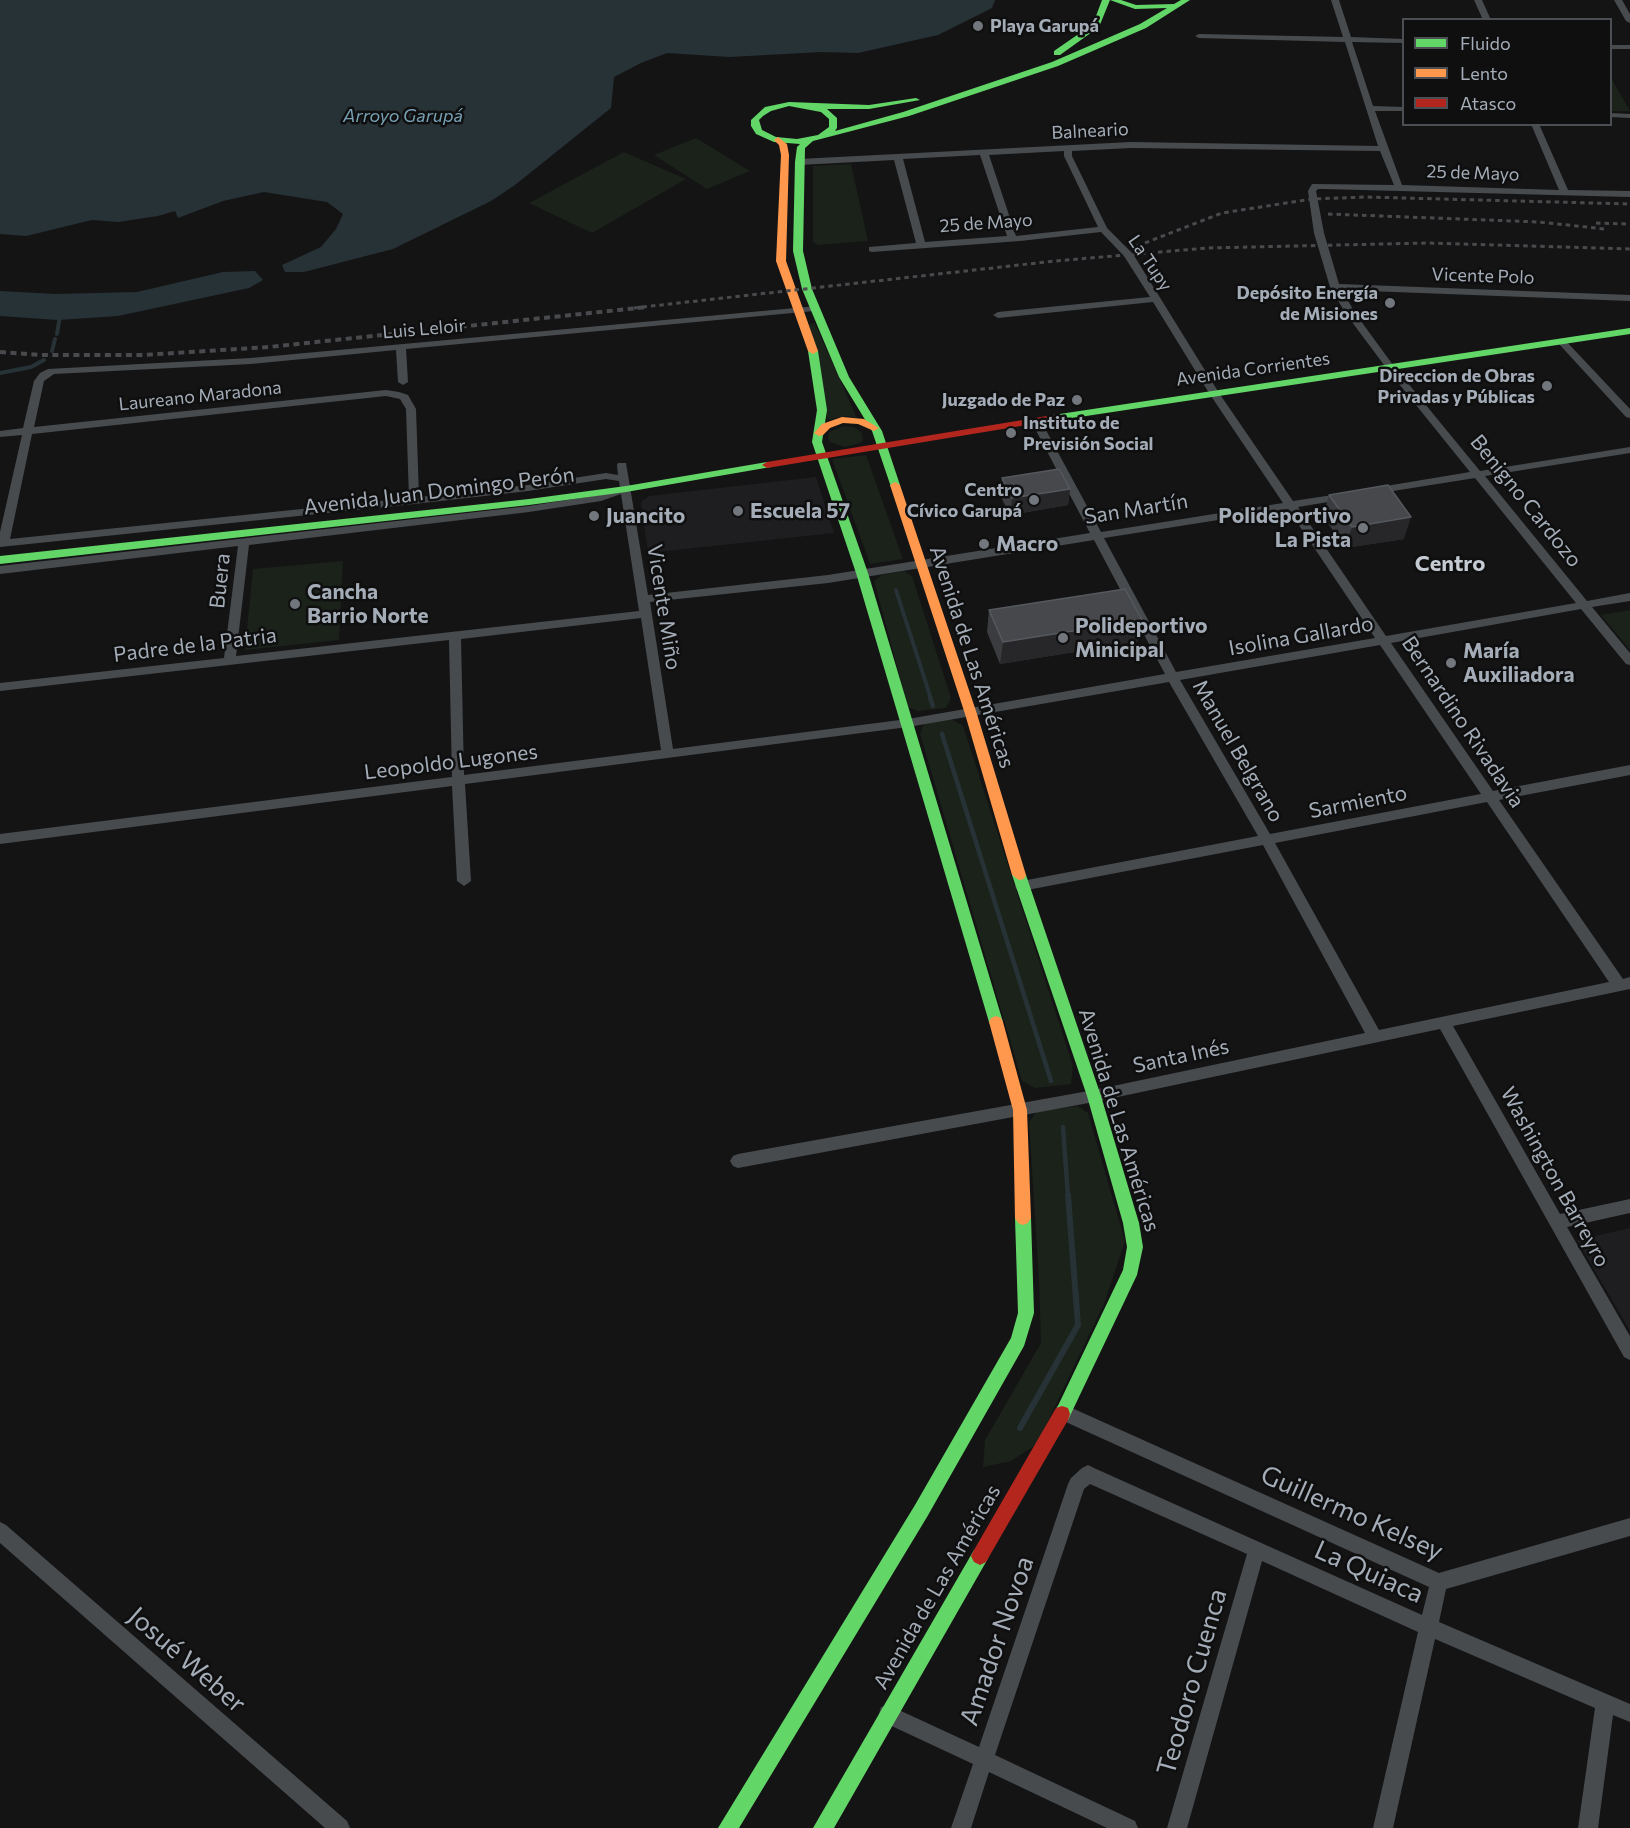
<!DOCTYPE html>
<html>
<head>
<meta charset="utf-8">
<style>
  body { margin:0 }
  #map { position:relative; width:1630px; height:1828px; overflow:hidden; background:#141415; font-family:Commissioner,sans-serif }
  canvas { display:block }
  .legend { position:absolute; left:1402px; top:18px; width:210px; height:108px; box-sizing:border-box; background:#0f0f10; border:2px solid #4b4e53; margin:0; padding:8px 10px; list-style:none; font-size:18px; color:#a4adb7 }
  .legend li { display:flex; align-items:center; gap:12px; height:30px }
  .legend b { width:30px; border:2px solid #4b4e53 }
</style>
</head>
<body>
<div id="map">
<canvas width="1630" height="1828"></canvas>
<ul class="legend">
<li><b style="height:8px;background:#63d668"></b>Fluido</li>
<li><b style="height:8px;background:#ff974d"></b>Lento</li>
<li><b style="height:8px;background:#b3261e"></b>Atasco</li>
</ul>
</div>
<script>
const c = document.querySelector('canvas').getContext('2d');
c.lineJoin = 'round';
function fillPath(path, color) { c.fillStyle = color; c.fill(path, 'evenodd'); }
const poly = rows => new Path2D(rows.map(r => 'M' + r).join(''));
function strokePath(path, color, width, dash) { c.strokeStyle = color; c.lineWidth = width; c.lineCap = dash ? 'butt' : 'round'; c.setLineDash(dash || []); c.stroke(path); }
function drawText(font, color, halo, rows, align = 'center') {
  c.font = font + ' Commissioner,sans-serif'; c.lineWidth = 5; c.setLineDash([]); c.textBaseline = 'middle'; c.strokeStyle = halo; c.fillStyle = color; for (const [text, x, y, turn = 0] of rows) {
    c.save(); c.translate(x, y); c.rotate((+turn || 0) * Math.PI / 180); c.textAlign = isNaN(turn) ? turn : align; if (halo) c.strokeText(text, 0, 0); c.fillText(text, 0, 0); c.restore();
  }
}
fillPath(poly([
  [816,477,834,533,648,553,641,502,649,496],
  [1630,1228,1630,1331,1577,1240]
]), '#1e1e21');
fillPath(poly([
  [1610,76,1630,111,1611,111],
  [696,138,750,171,707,189,654,155],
  [624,152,686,179,592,233,529,203],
  [851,164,868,241,818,245,813,242,813,166],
  [812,323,815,324,857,418,847,416,827,420,809,325],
  [843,426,854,427,862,433,863,440,860,443,845,447,830,442,828,439,829,432],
  [866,455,903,559,870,564,832,459],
  [343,561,339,640,245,650,253,569],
  [904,571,912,576,951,698,946,708,918,711,908,707,874,581,882,575],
  [1630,610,1630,650,1601,615],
  [950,718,963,726,1073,1066,1071,1084,1035,1088,1022,1081,920,734,924,723],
  [1078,1106,1088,1113,1125,1241,1104,1304,1037,1444,1011,1461,983,1467,985,1440,1041,1343,1039,1279,1029,1122,1037,1111]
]), '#1a221a');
fillPath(poly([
  [0,0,995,0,992,8,938,35,858,53,821,52,730,57,667,53,641,63,614,77,611,108,515,185,491,201,393,249,304,272,285,272,282,265,321,247,336,229,343,214,327,202,264,192,223,201,178,218,175,211,158,216,118,222,92,220,26,236,0,234],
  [255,271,263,280,249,288,118,316,58,320,0,316,0,291,55,294,137,292,223,272]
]), '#273237');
strokePath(poly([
  [57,334,60,316],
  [52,351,55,339],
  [0,373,31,367,44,360],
  [896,590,931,699]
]), '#273237', 4);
strokePath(poly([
  [930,698,933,706],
  [942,734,1051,1081],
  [1063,1127,1068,1197]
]), '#273237', 4.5);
strokePath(poly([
  [1020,1428,1078,1325,1068,1195]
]), '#273237', 6);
fillPath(poly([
  [1331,0,1339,0,1351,37,1404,39,1404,43,1352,42,1373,106,1404,107,1404,111,1375,111,1402,185,1559,190,1531,124,1539,124,1568,190,1630,191,1630,197,1324,189,1318,189,1316,191,1324,233,1339,284,1630,295,1630,301,1342,290,1355,313,1393,365,1480,471,1630,447,1630,453,1485,476,1587,601,1630,593,1630,601,1592,607,1630,653,1630,665,1626,664,1581,609,1391,643,1493,791,1630,765,1630,775,1499,800,1623,979,1630,977,1630,989,1453,1026,1560,1214,1630,1199,1630,1213,1567,1227,1630,1336,1630,1360,1624,1357,1440,1029,1094,1102,738,1168,733,1166,730,1161,733,1156,738,1154,1094,1090,1365,1033,1263,845,1022,891,1017,890,1015,886,1017,882,1022,881,1258,836,1169,682,908,727,465,784,471,881,464,886,457,881,452,786,0,844,0,834,452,777,449,640,0,691,0,683,224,658,238,546,0,574,0,566,529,506,599,495,620,488,619,481,606,479,528,491,414,504,0,547,0,532,22,435,0,437,0,431,23,428,34,381,40,373,48,369,251,358,817,306,817,310,814,311,406,349,408,382,403,385,398,382,396,350,251,364,54,374,44,381,34,427,386,390,399,392,408,395,416,409,419,497,528,485,606,473,618,475,617,465,618,463,626,463,648,595,828,575,1090,533,1031,421,1036,418,1041,421,1101,532,1283,503,1209,393,1153,302,998,318,993,315,998,312,1150,297,1124,256,1101,232,1020,241,872,252,869,251,869,247,916,243,894,160,799,165,795,162,799,159,1131,142,1378,146,1345,42,1199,38,1195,36,1199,34,1343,37,1331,0],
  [1131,148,1380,151,1394,185,1312,184,1308,191,1314,233,1330,287,1346,314,1387,369,1470,472,1374,488,1369,491,1374,494,1475,478,1576,603,1386,636,1298,507,1346,499,1351,496,1346,493,1293,501,1219,393,1133,254,1107,228,1072,156,1072,151,1131,148],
  [1064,151,1064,156,1098,227,1016,236,989,155,1064,151],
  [980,155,1007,236,925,242,903,159,980,155],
  [386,396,400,399,406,409,409,498,10,539,32,434,386,396],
  [621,494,639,611,236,656,249,545,529,512,601,501,621,494],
  [1288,509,1375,638,1176,672,1104,538,1288,509],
  [1094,540,1165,674,908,719,673,749,650,602,828,583,1094,540],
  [641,618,661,750,464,775,461,639,641,618],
  [1380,645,1481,794,1270,834,1180,680,1380,645],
  [1487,802,1609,982,1379,1030,1275,843,1487,802],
  [1474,0,1482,0,1491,20,1483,20,1474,0],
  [1614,0,1622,0,1630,14,1630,23,1626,21,1614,0],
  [1610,45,1630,45,1630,49,1610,49,1610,45],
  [1610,113,1630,114,1630,118,1610,117,1610,113],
  [1562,339,1565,340,1630,409,1630,418,1626,417,1559,344,1557,342,1562,339],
  [1063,1404,1439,1573,1630,1518,1630,1536,1446,1589,1439,1622,1630,1704,1630,1722,1613,1715,1598,1828,1578,1828,1595,1708,1435,1639,1393,1828,1373,1828,1418,1632,1262,1561,1187,1828,1167,1828,1247,1554,1090,1484,1084,1489,995,1755,1135,1821,1138,1828,1107,1828,989,1772,971,1828,951,1828,973,1764,881,1721,879,1714,881,1707,888,1705,979,1747,1068,1484,1071,1478,1082,1468,1088,1465,1094,1468,1422,1615,1429,1587,1057,1418,1055,1412,1057,1406,1063,1404],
  [0,1522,6,1525,347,1821,350,1828,325,1828,0,1543,0,1522]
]), '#484b4e');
fillPath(poly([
  [1102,0,1121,0,1136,5,1174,4,1181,0,1190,0,1146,28,1058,66,909,116,813,141,805,148,803,251,812,289,849,377,882,431,900,485,899,487,891,487,872,431,839,377,802,289,793,251,795,162,797,147,800,144,774,142,756,134,751,126,751,120,765,107,789,102,869,105,916,98,920,100,869,109,827,109,837,118,837,128,835,131,903,112,1052,62,1140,24,1167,8,1135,9,1110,0,1099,27,1060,55,1054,55,1054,51,1093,24,1102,0],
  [789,106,821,112,829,119,829,127,818,135,797,139,776,137,762,130,759,120,763,116,771,111,789,106],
  [1630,328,1630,334,1053,421,1048,418,1053,415,1630,328],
  [813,348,818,351,827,410,822,442,868,573,1003,1022,1001,1026,996,1028,991,1026,989,1022,856,573,812,442,817,410,808,351,813,348],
  [767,462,771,463,771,467,626,492,529,505,0,564,0,556,529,499,626,486,767,462],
  [1019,870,1026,875,1101,1096,1139,1223,1143,1247,1137,1275,1068,1420,1062,1422,1056,1420,1054,1414,1123,1270,1127,1247,1123,1223,1087,1096,1012,875,1019,870],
  [1023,1211,1028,1213,1031,1218,1034,1313,1024,1346,927,1517,739,1828,718,1828,915,1505,1011,1338,1018,1313,1015,1218,1018,1213,1023,1211],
  [980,1547,986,1550,989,1556,986,1562,834,1828,813,1828,974,1550,980,1547]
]), '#63d668');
fillPath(poly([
  [778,137,787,144,789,155,786,261,818,351,813,354,808,351,776,261,781,155,779,145,774,140,778,137],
  [842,417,864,419,879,428,874,431,858,424,843,423,830,428,823,435,819,436,814,433,822,424,842,417],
  [895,482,900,485,977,714,1026,875,1024,879,1019,880,1012,875,965,714,890,485,895,482],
  [996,1016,1001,1018,1003,1022,1027,1110,1031,1218,1028,1223,1023,1225,1018,1223,1015,1218,1013,1110,989,1022,991,1018,996,1016]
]), '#ff974d');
fillPath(poly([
  [1053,415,1058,418,1057,420,767,468,762,465,767,462,1053,415],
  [1062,1406,1068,1408,1070,1414,1068,1420,986,1562,980,1565,974,1562,971,1556,974,1550,1056,1408,1062,1406]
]), '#b3261e');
strokePath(poly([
  [1328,214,1539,222,1605,229],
  [1596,223,1630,224],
  [1137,246,1222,213,1312,199,1366,197,1630,204],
  [634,308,1055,261,1207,248,1427,243,1630,249]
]), '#484a4d', 3, [4.5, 4]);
strokePath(poly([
  [0,352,40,355,143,355,269,347,647,307]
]), '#484a4d', 4, [6, 4.5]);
fillPath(poly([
  [1002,478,1070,489,1068,505,1010,515,1000,495],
  [1329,495,1404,539,1345,548,1323,516],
  [989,610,1142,620,1137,642,1000,664,987,632]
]), '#3b3c3f');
fillPath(poly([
  [1070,489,1068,505,1010,515,1012,498],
  [1411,517,1404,539,1345,548,1352,527],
  [1142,620,1137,642,1000,664,1003,642]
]), '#272729');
const building = poly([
  [1059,469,1070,489,1012,498,1002,478,1059,469],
  [1388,485,1411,517,1352,527,1329,495,1388,485],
  [1125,589,1142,620,1003,642,989,610,1125,589]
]);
fillPath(building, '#46484c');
strokePath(building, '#55585d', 1.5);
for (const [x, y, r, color] of [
  [978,26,6,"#72777e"],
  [1390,303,6,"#72777e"],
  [1547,386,6,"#72777e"],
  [1077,400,6,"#72777e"],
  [1011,433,6,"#72777e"],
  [1034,500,6,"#72777e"],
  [738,511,6,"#72777e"],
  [594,516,6,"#72777e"],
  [1363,528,6,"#72777e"],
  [984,544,6,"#72777e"],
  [295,604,6,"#72777e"],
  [1063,638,6,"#72777e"],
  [1451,663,6,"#72777e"]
]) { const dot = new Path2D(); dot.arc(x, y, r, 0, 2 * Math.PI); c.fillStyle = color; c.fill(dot); strokePath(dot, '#0f0f10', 2); }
drawText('bold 18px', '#a4adb7', '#0f0f10', [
  ["Playa Garupá",990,26,"left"],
  ["Depósito Energía",1378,293],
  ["de Misiones",1378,314],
  ["Direccion de Obras",1535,376],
  ["Privadas y Públicas",1535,397],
  ["Juzgado de Paz",1065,400],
  ["Instituto de",1023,423,"left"],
  ["Previsión Social",1023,444,"left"],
  ["Centro",1022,490],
  ["Cívico Garupá",1022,511]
], 'right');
drawText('italic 18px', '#78a1b5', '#0f0f10', [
  ["Arroyo Garupá",403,116]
]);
drawText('18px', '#a4adb7', '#0f0f10', [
  ["Balneario",1090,131,-3],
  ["25 de Mayo",1473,173,2],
  ["25 de Mayo",986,223,-4],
  ["La Tupy",1150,263,56],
  ["Vicente Polo",1483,276,2],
  ["Luis Leloir",424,329,-5],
  ["Avenida Corrientes",1253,369,-8],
  ["Laureano Maradona",200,396,-6]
]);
drawText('21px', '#a4adb7', '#0f0f10', [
  ["Avenida Juan Domingo Perón",439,491,-7],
  ["Benigno Cardozo",1526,501,51],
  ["San Martín",1136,509,-9],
  ["Buera",220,581,-84],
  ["Vicente Miño",664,607,81],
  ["Isolina Gallardo",1301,636,-10],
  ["Padre de la Patria",195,645,-7],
  ["Avenida de Las Américas",972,657,72],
  ["Bernardino Rivadavia",1463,722,56],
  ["Manuel Belgrano",1238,751,60],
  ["Leopoldo Lugones",451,762,-7],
  ["Sarmiento",1358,802,-11],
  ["Santa Inés",1181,1056,-12],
  ["Avenida de Las Américas",1119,1120,73],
  ["Washington Barreyro",1555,1177,61],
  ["Avenida de Las Américas",937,1587,-60]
]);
drawText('bold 21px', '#a4adb7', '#0f0f10', [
  ["Escuela 57",750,511],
  ["Juancito",606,516],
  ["Polideportivo",1351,516,"right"],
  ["La Pista",1351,540,"right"],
  ["Macro",996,544],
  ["Cancha",307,592],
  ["Barrio Norte",307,616],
  ["Polideportivo",1075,626],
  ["Minicipal",1075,650],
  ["María",1463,651],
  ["Auxiliadora",1463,675]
], 'left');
drawText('bold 22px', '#c5cbd3', '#0f0f10', [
  ["Centro",1450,564]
]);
drawText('26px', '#a4adb7', '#0f0f10', [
  ["Guillermo Kelsey",1352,1513,24],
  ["La Quiaca",1369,1572,24],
  ["Amador Novoa",997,1641,-71],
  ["Josué Weber",187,1660,41],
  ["Teodoro Cuenca",1192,1682,-74]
]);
</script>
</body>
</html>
